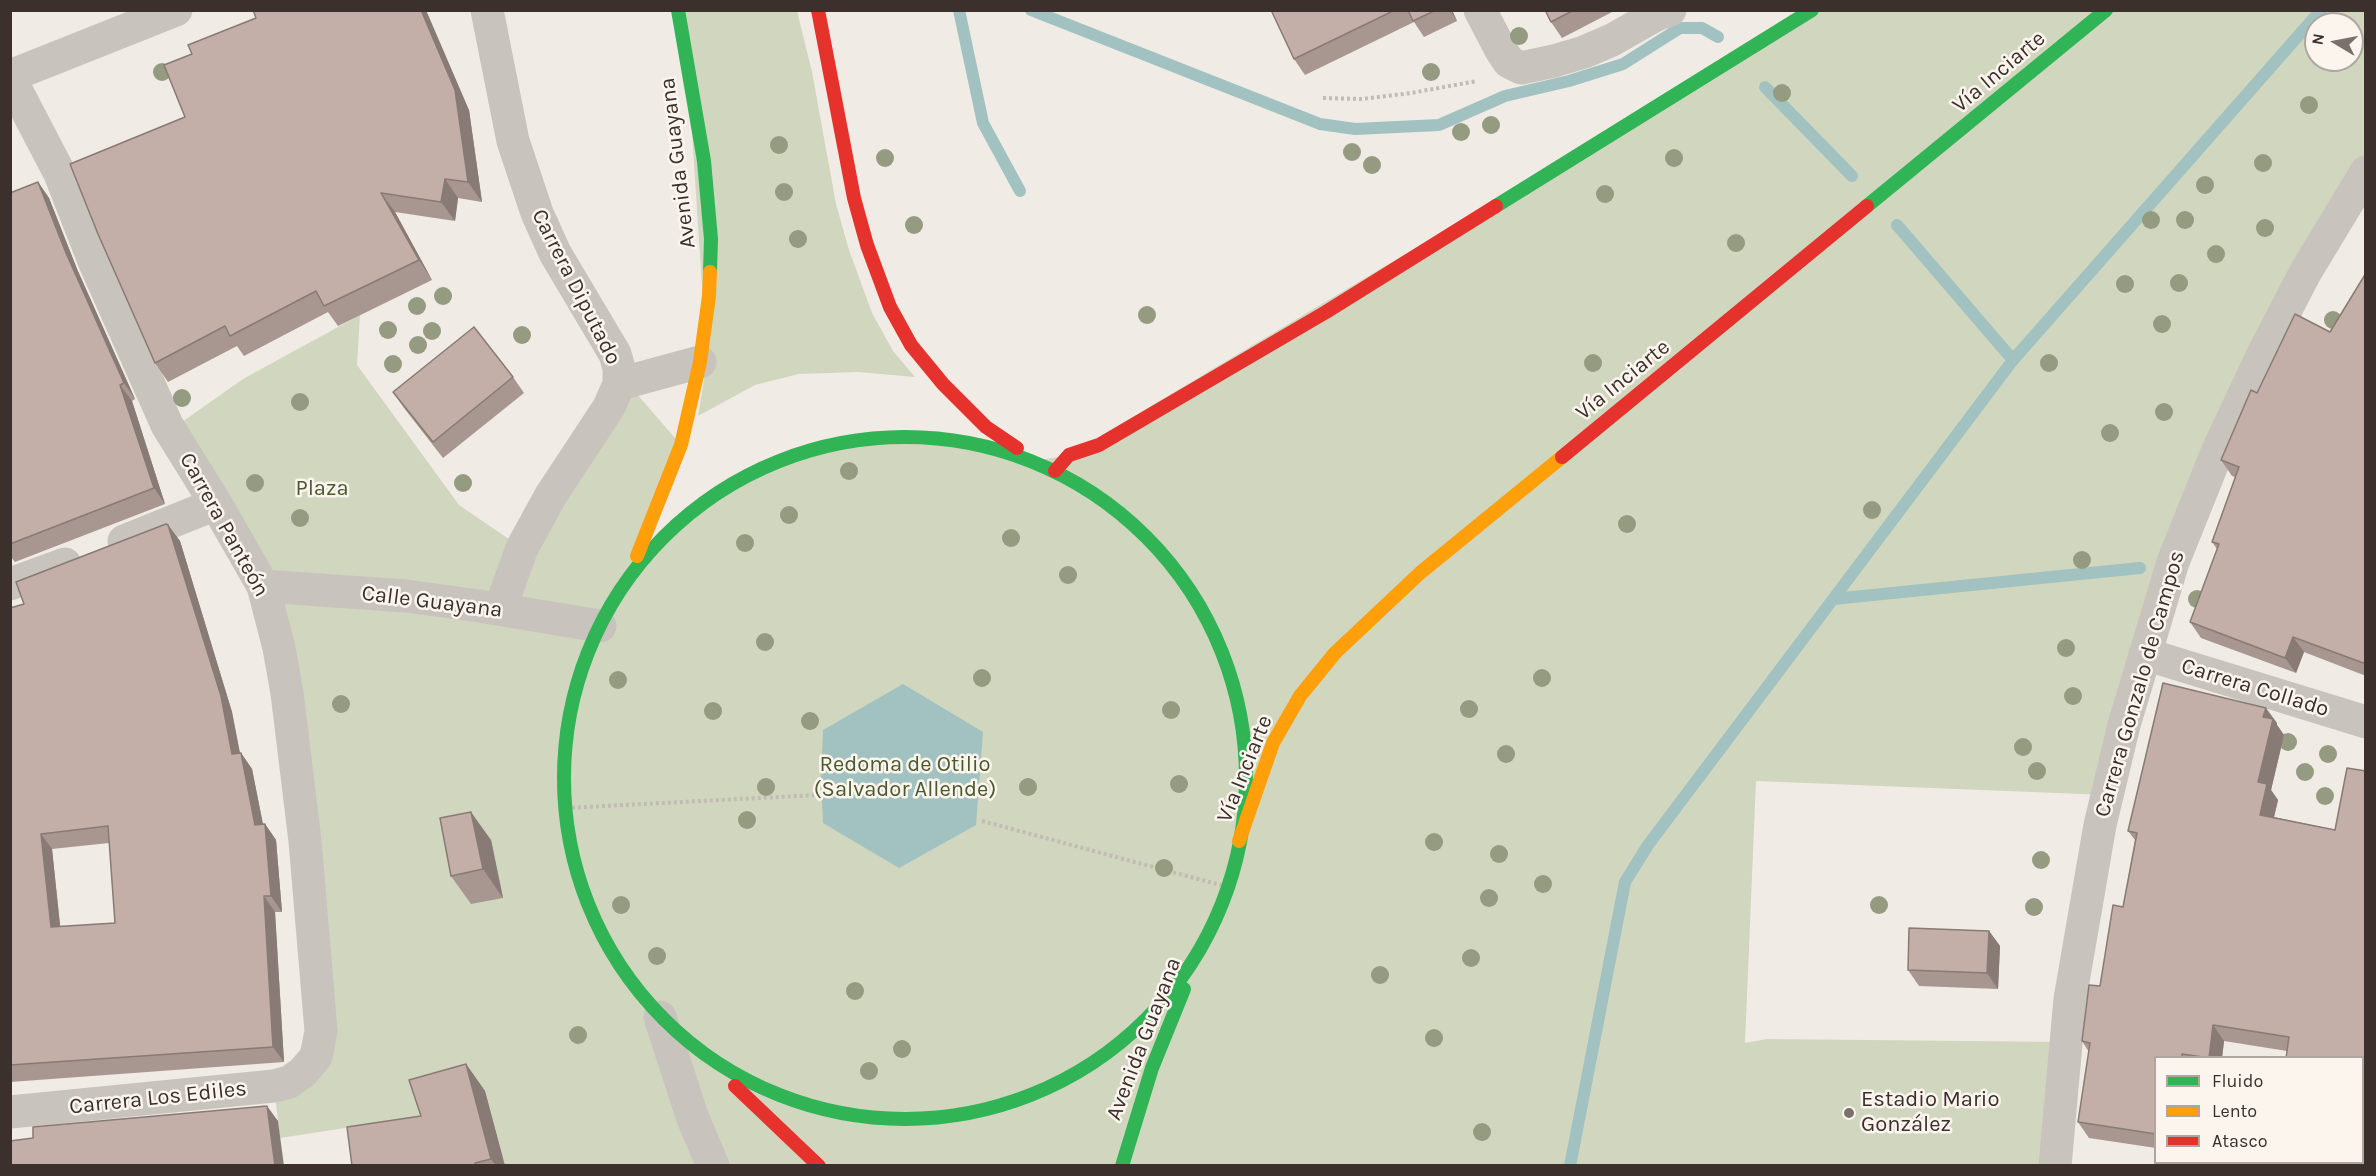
<!DOCTYPE html>
<html>
<head>
<meta charset="utf-8">
<style>
  body { margin:0 }
  #map { position:relative; width:2376px; height:1176px; overflow:hidden; background:#f0ebe5; font-family:Karla,sans-serif }
  canvas { display:block }
  .frame { position:absolute; inset:0; border:12px solid #3b302b; pointer-events:none }
  .legend { position:absolute; left:2154px; top:1056px; width:210px; height:108px; box-sizing:border-box; background:#fbf5ee; border:2px solid #aea6a0; margin:0; padding:8px 10px; list-style:none; font-size:18px; color:#3b302b }
  .legend li { display:flex; align-items:center; gap:12px; height:30px }
  .legend b { width:30px; border:2px solid #aea6a0 }
  .north { position:absolute; left:2304px; top:12px; width:60px; height:60px; box-sizing:border-box; background:#fbf5ee; border:2px solid #aea6a0; border-radius:50%; rotate:280deg; font-size:16px; font-weight:700; line-height:24px; text-align:center; color:#3b302b }
  .north::after { content:''; display:block; margin:auto; width:21px; height:27px; background:#7a716c; clip-path:polygon(50% 0,100% 100%,50% 72%,0 100%) }
</style>
</head>
<body>
<div id="map">
<canvas width="2376" height="1176"></canvas>
<div class="frame"></div>
<ul class="legend">
<li><b style="height:8px;background:#30b455"></b>Fluido</li>
<li><b style="height:8px;background:#ff9f0a"></b>Lento</li>
<li><b style="height:8px;background:#e5322d"></b>Atasco</li>
</ul>
<div class="north">N</div>
</div>
<script>
const c = document.querySelector('canvas').getContext('2d');
c.lineJoin = 'round';
function fillPath(path, color) { c.fillStyle = color; c.fill(path, 'evenodd'); }
const poly = rows => new Path2D(rows.map(r => 'M' + r).join(''));
function strokePath(path, color, width, dash) { c.strokeStyle = color; c.lineWidth = width; c.lineCap = dash ? 'butt' : 'round'; c.setLineDash(dash || []); c.stroke(path); }
function drawText(font, color, halo, rows, align = 'center') {
  c.font = font + ' Karla,sans-serif'; c.lineWidth = 5; c.setLineDash([]); c.textBaseline = 'middle'; c.strokeStyle = halo; c.fillStyle = color; for (const [text, x, y, turn = 0] of rows) {
    c.save(); c.translate(x, y); c.rotate((+turn || 0) * Math.PI / 180); c.textAlign = isNaN(turn) ? turn : align; if (halo) c.strokeText(text, 0, 0); c.fillText(text, 0, 0); c.restore();
  }
}
fillPath(poly([
  [684,11,797,11,812,72,836,204,849,250,872,313,893,351,915,377,858,372,799,374,755,385,698,416,707,362],
  [1812,11,2365,11,2365,172,2263,354,2107,795,1756,781,1745,1043,1767,1039,2065,1042,2055,1165,505,1166,485,1091,430,1115,280,1138,274,1086,310,1061,271,629,165,434,243,379,360,315,357,365,459,505,522,548,630,386,681,445,626,583,652,549,686,516,723,489,764,466,808,450,853,440,899,435,945,438,991,447,1035,461,1069,455],
  [2316,24,2352,24,2352,60,2316,60]
]), '#d1d6bf');
fillPath(poly([
  [903,684,983,732,976,825,899,868,823,823,821,781,823,730]
]), '#a1c2c1');
strokePath(poly([
  [959,10,983,123,1020,191],
  [1031,10,1320,124,1355,129,1439,125,1505,96,1569,81,1623,64,1680,28,1702,28,1718,37],
  [1765,87,1852,176],
  [1897,225,2013,360],
  [1833,599,2140,568],
  [1570,1166,1625,882,1648,845,2013,360,2321,10]
]), '#a1c2c1', 12);
strokePath(poly([
  [1323,98,1362,99,1411,93,1477,81],
  [566,808,817,795],
  [982,821,1228,887]
]), '#c2bbb6', 4, [3, 3]);
strokePath(poly([
  [487,10,513,141,537,213,555,253,615,354,619,368,619,384,609,407,551,495,522,548,500,609],
  [1480,10,1501,50,1509,62,1521,68,1554,61,1584,52,1612,40,1656,15,1670,10],
  [10,76,176,10],
  [10,78,60,174,94,261,167,425,216,504,263,586,279,648,287,693,305,841,321,1031,316,1057,302,1073,289,1082,274,1086,10,1112],
  [619,384,700,362],
  [124,541,216,504],
  [10,584,65,564],
  [263,586,406,596,479,606,600,626],
  [2145,654,2366,722],
  [660,1017,692,1116,713,1166],
  [2055,1166,2070,999,2100,825,2124,725,2173,562,2218,450,2263,354,2305,273,2366,172]
]), '#c9c3be', 33);
strokePath(poly([
  [678,10,704,161,711,239,710,272],
  [1496,206,1812,10],
  [1867,206,2106,10],
  '564 778a341 341 0 1 1 682 0a341 341 0 1 1-682 0Z',
  [1122,1166,1152,1068,1184,989]
]), '#30b455', 14);
strokePath(poly([
  [637,556,681,445,700,362,709,296,710,272],
  [1239,841,1273,743,1300,696,1335,653,1420,573,1562,457]
]), '#ff9f0a', 14);
strokePath(poly([
  [818,10,854,198,867,245,890,307,911,345,943,384,986,427,1017,448],
  [1562,457,1867,206],
  [1055,471,1069,455,1099,445,1326,312,1496,206],
  [735,1086,819,1166]
]), '#e5322d', 14);
c.fillStyle = '#959b80';
for (const [x, y] of [
  [1519,36],
  [162,72],
  [1431,72],
  [1782,93],
  [2309,105],
  [1491,125],
  [1461,132],
  [779,145],
  [1352,152],
  [885,158],
  [1674,158],
  [2263,163],
  [1372,165],
  [2205,185],
  [784,192],
  [1605,194],
  [2151,220],
  [2185,220],
  [914,225],
  [2265,228],
  [798,239],
  [1736,243],
  [2216,254],
  [2179,283],
  [2125,284],
  [443,296],
  [417,306],
  [1147,315],
  [2333,320],
  [2162,324],
  [388,330],
  [432,331],
  [522,335],
  [418,345],
  [1593,363],
  [2049,363],
  [393,364],
  [182,398],
  [300,402],
  [2164,412],
  [2110,433],
  [849,471],
  [255,483],
  [463,483],
  [1872,510],
  [789,515],
  [300,518],
  [1627,524],
  [1011,538],
  [745,543],
  [2082,560],
  [1068,575],
  [2197,599],
  [765,642],
  [2066,648],
  [982,678],
  [1542,678],
  [618,680],
  [2073,696],
  [341,704],
  [1469,709],
  [1171,710],
  [713,711],
  [810,721],
  [2288,742],
  [2023,747],
  [1506,754],
  [2328,754],
  [2037,771],
  [2305,772],
  [1179,784],
  [766,787],
  [1028,787],
  [2325,796],
  [747,820],
  [1434,842],
  [1499,854],
  [2041,860],
  [1164,868],
  [1543,884],
  [1489,898],
  [621,905],
  [1879,905],
  [2034,907],
  [657,956],
  [1471,958],
  [1380,975],
  [855,991],
  [578,1035],
  [1434,1038],
  [902,1049],
  [869,1071],
  [1482,1132]
]) { c.beginPath(); c.arc(x, y, 9, 0, 2 * Math.PI); c.fill(); }
fillPath(poly([
  [1271,10,1452,10,1457,21,1424,37,1414,22,1305,75,1294,59],
  [1545,10,1616,10,1562,38,1551,22],
  [192,54,469,110,482,202,458,198,455,221,395,212,432,280,338,326,328,312,244,356,237,346,168,382,155,363],
  [38,182,49,198,77,269,135,399,132,401,165,504,15,562,10,556,10,193],
  [2366,273,2366,676,2304,652,2296,673,2201,638,2190,622,2217,549,2212,542,2235,477,2232,476,2221,460,2257,393,2330,332],
  [513,377,524,393,443,458,404,408,393,392],
  [168,525,180,541,232,712,240,753,241,753,252,769,263,824,265,824,276,840,282,912,275,912,284,1062,10,1082,10,608,24,604],
  [109,843,115,923,60,927,52,849],
  [2277,723,2277,725,2284,735,2271,790,2278,800,2274,817,2335,830,2366,771,2366,1131,2362,1130,2362,1058,2287,1051,2224,1041,2222,1058,2156,1058,2156,1148,2089,1138,2078,1122,2089,1052,2082,1041,2100,986,2123,907,2135,840,2128,831],
  [491,840,503,898,471,904,451,876],
  [1989,931,2000,946,1998,989,1919,986,1908,970],
  [466,1064,485,1091,505,1166,352,1166,421,1116]
]), '#a89690');
fillPath(poly([
  [421,10,426,10,469,110,482,202,468,182],
  [1450,10,1452,10,1457,21],
  [445,179,458,198,455,221,441,202],
  [38,182,49,198,77,269,135,399,124,383,66,253],
  [381,193,395,212,432,280,419,260],
  [120,385,132,401,165,504,154,488],
  [168,525,180,541,232,712,243,770,232,754],
  [2293,637,2304,652,2296,673,2285,658],
  [2266,708,2277,723,2277,725,2284,735,2271,790,2278,800,2271,830,2260,815,2258,782,2263,717],
  [241,753,252,769,266,840,255,825],
  [471,812,491,840,503,898,483,869],
  [265,824,276,840,282,912,271,896],
  [41,834,52,849,62,943,51,927],
  [264,896,275,912,284,1062,273,1047],
  [1989,931,2000,946,1998,989,1987,973],
  [2213,1025,2224,1041,2222,1058,2209,1058],
  [466,1064,485,1091,505,1166,496,1166,491,1159],
  [267,1106,278,1121,284,1166,275,1166]
]), '#887a75');
const building = poly([
  [253,10,421,10,455,90,468,182,445,179,441,202,381,193,419,260,324,306,316,291,230,336,225,326,155,363,98,234,70,164,185,117,164,65,192,54,188,45,256,18,253,10],
  [1271,10,1395,10,1294,59,1271,10],
  [1408,10,1436,10,1413,21,1408,10],
  [1545,10,1574,10,1551,22,1545,10],
  [38,182,66,253,124,383,120,385,154,488,10,544,10,193,38,182],
  [2366,273,2366,664,2293,637,2285,658,2190,622,2219,544,2212,542,2239,467,2221,460,2251,390,2257,393,2295,314,2330,332,2366,273],
  [474,327,513,377,433,442,393,392,474,327],
  [166,524,168,525,221,696,232,754,241,753,255,825,265,824,271,896,264,896,273,1047,10,1065,10,608,24,604,16,582,166,524],
  [108,826,115,923,51,927,41,834,108,826],
  [2163,683,2266,708,2263,717,2273,719,2258,782,2267,784,2260,815,2335,830,2347,768,2366,771,2366,1117,2362,1117,2362,1058,2286,1058,2289,1037,2213,1025,2209,1058,2182,1054,2182,1058,2156,1058,2156,1134,2078,1122,2090,1043,2082,1041,2089,985,2100,986,2113,905,2123,907,2137,833,2128,831,2163,683],
  [471,812,483,869,451,876,440,818,471,812],
  [1909,928,1989,931,1987,973,1908,970,1909,928],
  [466,1064,491,1159,475,1163,476,1166,352,1166,347,1127,421,1116,409,1080,466,1064],
  [267,1106,275,1166,10,1166,10,1141,33,1138,33,1127,267,1106]
]);
fillPath(building, '#c3afa7');
strokePath(building, '#887a75', 1.5);
for (const [x, y, r, color] of [
  [1849,1113,6,"#7a716c"]
]) { const dot = new Path2D(); dot.arc(x, y, r, 0, 2 * Math.PI); c.fillStyle = color; c.fill(dot); strokePath(dot, '#fbf5ee', 2); }
drawText('22px', '#3b302b', '#fbf5ee', [
  ["Vía Inciarte",1999,72,-40],
  ["Avenida Guayana",678,163,-97],
  ["Carrera Diputado",576,287,63],
  ["Vía Inciarte",1623,380,-39],
  ["Carrera Panteón",224,525,61],
  ["Calle Guayana",432,602,7],
  ["Carrera Gonzalo de Campos",2140,684,-74],
  ["Carrera Collado",2255,688,17],
  ["Vía Inciarte",1245,769,-68],
  ["Avenida Guayana",1144,1039,-69],
  ["Carrera Los Ediles",158,1098,-6]
]);
drawText('22px', '#4a5a2e', '#fbf5ee', [
  ["Plaza",322,489],
  ["Redoma de Otilio",905,765],
  ["(Salvador Allende)",905,790]
]);
drawText('22px', '#3b302b', '#fbf5ee', [
  ["Estadio Mario",1861,1100],
  ["González",1861,1125]
], 'left');
</script>
</body>
</html>
